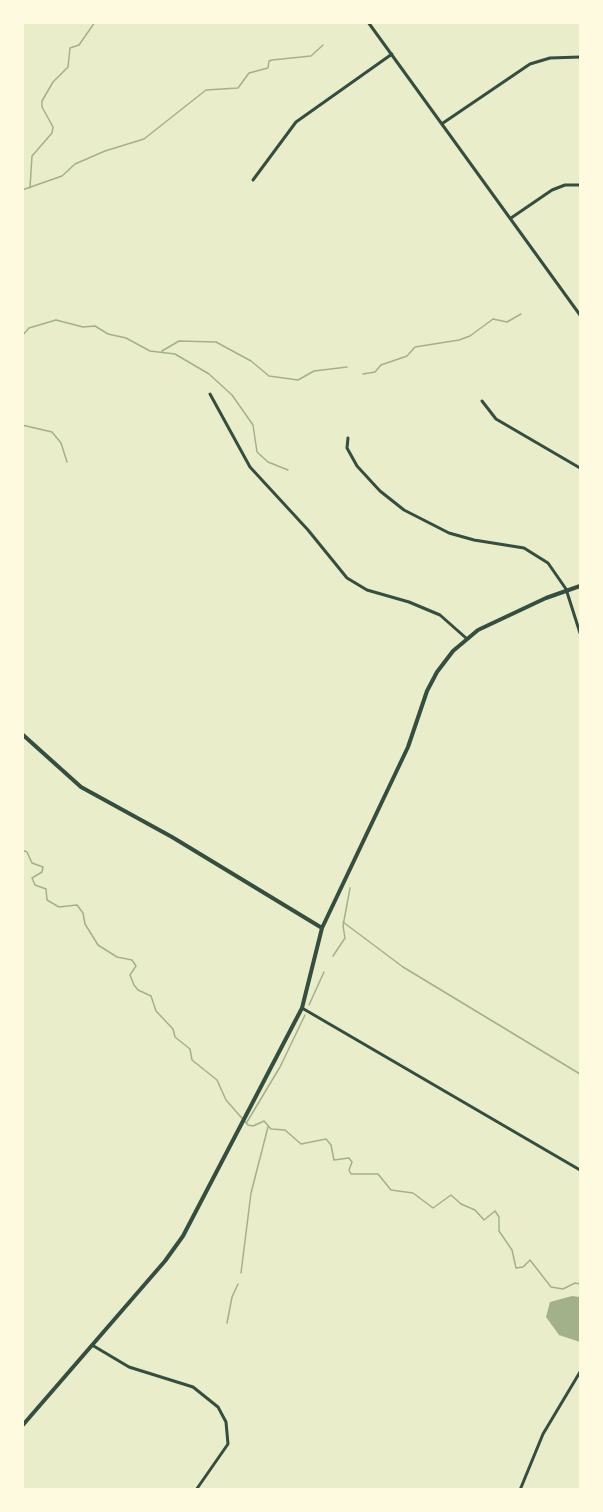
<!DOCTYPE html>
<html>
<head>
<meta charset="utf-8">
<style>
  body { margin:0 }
  #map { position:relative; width:603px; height:1512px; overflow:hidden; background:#e9edc9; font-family:Quicksand,sans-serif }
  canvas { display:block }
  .frame { position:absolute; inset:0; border:24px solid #fefae0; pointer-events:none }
</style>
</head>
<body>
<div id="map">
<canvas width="603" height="1512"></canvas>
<div class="frame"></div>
</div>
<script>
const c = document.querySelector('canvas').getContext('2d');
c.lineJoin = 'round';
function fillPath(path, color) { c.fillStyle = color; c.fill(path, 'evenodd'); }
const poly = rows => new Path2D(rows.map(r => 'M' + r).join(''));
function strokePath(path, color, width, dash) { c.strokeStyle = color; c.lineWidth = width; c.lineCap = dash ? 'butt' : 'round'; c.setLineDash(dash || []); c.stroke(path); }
fillPath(poly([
  [572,1296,580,1297,580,1342,559,1335,546,1317,550,1302]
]), '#a3b18a');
strokePath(poly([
  [30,188,32,156,52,133,53,127,42,107,42,101,53,82,68,67,70,48,79,45,95,22],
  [22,190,62,176,75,164,105,151,144,139,206,90,238,88,249,73,268,68,269,61,272,60,311,56,323,45],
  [22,336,29,328,56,320,83,327,95,326,108,334,126,338,150,351,175,354,209,374,232,395,253,425,257,452,268,462,288,470],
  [162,351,179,341,216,342,251,361,269,376,298,380,314,371,347,367],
  [363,374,375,372,381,365,407,356,415,347,459,340,470,336,493,319,507,322,521,314],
  [22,425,52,432,61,443,67,462],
  [22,850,27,852,32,863,43,867,42,872,32,878,35,885,46,889,47,900,59,907,77,905,83,913,85,924,98,945,117,957,132,960,136,966,130,975,134,985,138,990,151,996,156,1011,173,1029,175,1037,190,1049,192,1060,217,1080,226,1100,248,1125,253,1126,264,1121,271,1129,285,1130,301,1144,326,1139,331,1145,334,1160,349,1158,352,1162,349,1170,351,1174,378,1174,391,1190,413,1193,433,1208,451,1195,461,1204,475,1210,484,1220,495,1211,499,1217,499,1231,512,1250,516,1268,523,1267,530,1260,551,1287,563,1289,575,1283,580,1284],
  [343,922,403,967,580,1074],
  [333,956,345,938,343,926,350,888],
  [309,1005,324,972],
  [247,1122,280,1067,305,1015],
  [241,1273,251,1193,268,1127],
  [227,1323,232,1297,238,1284]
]), '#a3b18a', 1.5);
strokePath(poly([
  [368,22,580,315],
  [443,123,530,64,550,58,580,57],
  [253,180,296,122,392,54],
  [511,218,552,190,565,185,580,185],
  [210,394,250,467,308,530,347,578,367,590,409,602,440,615,466,638],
  [482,401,496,419,580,468],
  [348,438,347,448,357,466,380,491,404,510,449,533,474,540,524,548,548,563,566,589,580,633],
  [302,1008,580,1170],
  [92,1345,129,1367,193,1387,218,1407,226,1422,228,1444,196,1490],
  [520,1490,543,1434,580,1372]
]), '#344e41', 3);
strokePath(poly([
  [22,734,81,787,172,837,322,928],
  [22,1426,165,1261,183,1236,302,1008,322,928,408,747,427,691,437,672,453,651,478,630,546,598,580,586]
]), '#344e41', 4);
</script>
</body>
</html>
